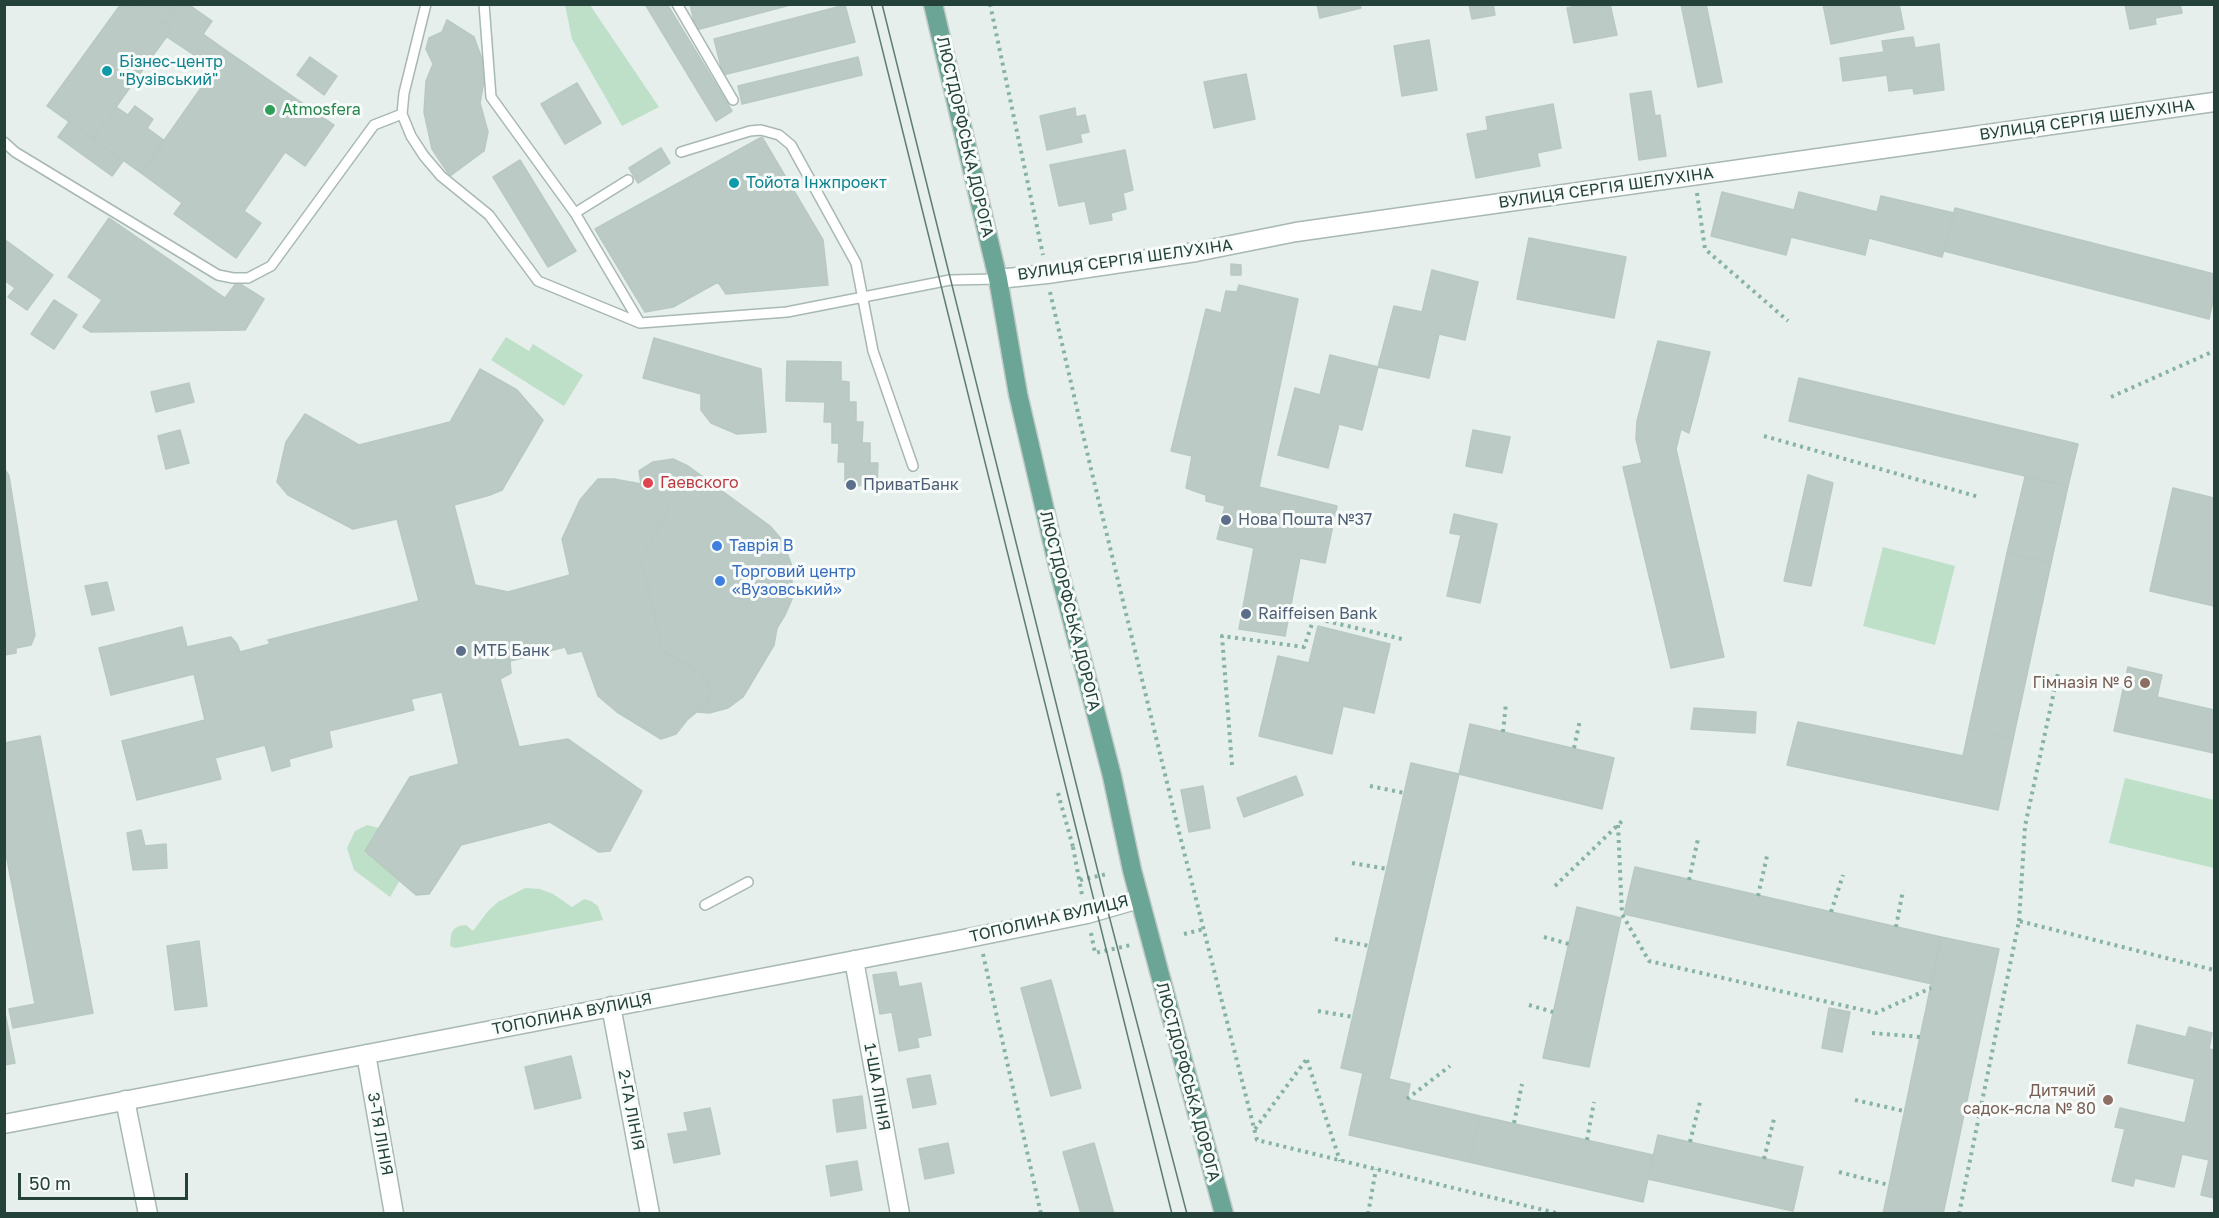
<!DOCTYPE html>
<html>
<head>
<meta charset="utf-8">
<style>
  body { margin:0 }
  #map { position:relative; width:2219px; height:1218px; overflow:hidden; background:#e6efeb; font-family:"Golos Text",sans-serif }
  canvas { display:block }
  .frame { position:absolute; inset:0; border:6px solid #24423a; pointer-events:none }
  .scale { position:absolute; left:18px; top:1173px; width:170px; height:27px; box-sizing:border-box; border:3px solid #24423a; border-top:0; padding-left:8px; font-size:18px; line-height:21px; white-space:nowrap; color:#24423a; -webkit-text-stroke:4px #f7fbf9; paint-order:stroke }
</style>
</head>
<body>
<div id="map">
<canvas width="2219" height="1218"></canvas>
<div class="frame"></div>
<div class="scale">50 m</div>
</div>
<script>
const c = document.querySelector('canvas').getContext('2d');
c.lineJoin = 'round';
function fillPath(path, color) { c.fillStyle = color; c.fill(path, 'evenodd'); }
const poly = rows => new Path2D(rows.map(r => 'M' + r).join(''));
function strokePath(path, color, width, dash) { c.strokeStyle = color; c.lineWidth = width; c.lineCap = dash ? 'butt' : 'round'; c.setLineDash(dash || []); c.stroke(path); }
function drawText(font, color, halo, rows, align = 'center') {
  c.font = font + ' "Golos Text",sans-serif'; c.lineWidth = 6; c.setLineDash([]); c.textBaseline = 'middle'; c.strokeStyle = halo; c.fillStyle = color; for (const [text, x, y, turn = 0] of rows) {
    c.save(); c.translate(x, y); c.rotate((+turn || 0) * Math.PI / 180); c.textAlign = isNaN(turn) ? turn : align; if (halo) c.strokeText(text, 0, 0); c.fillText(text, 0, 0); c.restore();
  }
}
fillPath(poly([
  [565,5,590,5,659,107,622,126,572,39],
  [506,337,529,351,533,344,583,375,564,406,491,360],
  [1883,547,1955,566,1935,645,1863,626],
  [2125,778,2214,800,2214,868,2109,843],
  [367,825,379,828,400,880,390,897,354,870,347,848,355,831],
  [525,888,540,889,553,894,572,907,584,899,591,901,598,906,603,920,455,948,450,946,451,934,454,929,459,926,466,925,473,931,488,911,498,902]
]), '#bfe0c8');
const building = poly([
  [121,4,137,4,172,29,93,139,47,106,121,4],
  [137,4,179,4,165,24,137,4],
  [179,4,188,4,212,21,203,34,227,51,215,69,167,37,172,29,165,24,179,4],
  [645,4,667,4,732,111,716,121,645,4],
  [690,4,794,4,696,30,690,4],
  [1317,4,1360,4,1361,8,1320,18,1317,4],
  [1469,4,1493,4,1495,15,1472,19,1469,4],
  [1584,4,1610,4,1617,35,1574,43,1567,8,1584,4],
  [1681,4,1706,4,1722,82,1698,87,1681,4],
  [1823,4,1899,4,1904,29,1831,44,1823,4],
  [2125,4,2180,4,2182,13,2155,18,2156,24,2130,29,2125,4],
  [845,5,855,42,723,75,714,39,845,5],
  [447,20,474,37,486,70,480,103,488,132,484,151,450,176,432,149,424,112,426,81,433,64,426,49,429,38,442,32,447,20],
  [1913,37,1915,48,1939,44,1944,90,1914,94,1913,88,1889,91,1887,75,1843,81,1840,58,1884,52,1882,41,1913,37],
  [1429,40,1437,90,1402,96,1394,46,1429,40],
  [227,51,334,125,305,166,285,152,244,211,261,223,236,258,174,214,182,203,141,173,227,51],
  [310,57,337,76,324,95,297,75,310,57],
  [858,57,862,75,742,104,738,86,858,57],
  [1246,74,1255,119,1214,128,1204,82,1246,74],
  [577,83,601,123,565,144,541,104,577,83],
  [1651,91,1655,116,1660,115,1666,156,1639,160,1630,94,1651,91],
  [1553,104,1561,148,1537,153,1540,166,1476,178,1467,134,1488,130,1486,117,1553,104],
  [135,106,153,119,147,128,165,141,141,173,93,139,116,107,128,115,135,106],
  [1075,108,1076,117,1085,115,1089,132,1080,134,1082,142,1047,150,1040,116,1075,108],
  [69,122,123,161,112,176,58,137,69,122],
  [762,137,823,240,828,285,726,294,718,282,673,307,645,312,595,229,762,137],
  [661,148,670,163,638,183,629,168,661,148],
  [1125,150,1133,190,1123,193,1126,209,1111,213,1112,220,1090,224,1085,201,1059,206,1050,165,1125,150],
  [520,160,576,251,548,267,493,177,520,160],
  [1722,192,1794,210,1799,192,1877,212,1881,196,1954,213,1942,257,1869,238,1865,255,1791,237,1786,255,1711,236,1722,192],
  [1955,208,2214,274,2214,296,2209,319,1944,251,1955,208],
  [109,218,225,298,237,282,264,299,245,330,91,332,83,327,102,300,68,277,109,218],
  [1529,238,1626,257,1614,318,1517,299,1529,238],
  [4,239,53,275,27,310,8,297,15,288,4,280,4,239],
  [1231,264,1241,265,1241,275,1231,275,1231,264],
  [1432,270,1478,282,1465,340,1439,334,1429,378,1378,367,1394,306,1422,312,1432,270],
  [1239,285,1298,299,1259,487,1337,506,1325,563,1300,558,1285,636,1239,629,1254,548,1217,539,1225,506,1206,501,1206,495,1186,488,1192,456,1171,451,1206,309,1221,313,1226,291,1237,292,1239,285],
  [54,300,77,315,54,349,31,334,54,300],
  [654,338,761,369,766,432,737,434,711,423,701,410,701,394,643,378,654,338],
  [1658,341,1710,352,1689,433,1681,429,1676,449,1724,657,1671,668,1623,467,1642,463,1636,439,1637,421,1658,341],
  [1330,355,1378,367,1362,430,1339,424,1328,468,1278,455,1295,388,1320,395,1330,355],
  [787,361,841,362,841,381,849,382,849,402,856,402,856,422,863,422,862,443,870,443,870,463,878,463,877,486,845,485,845,462,838,462,839,443,832,443,832,422,824,422,825,402,786,401,787,361],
  [480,369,517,390,543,420,502,490,490,495,454,505,475,585,508,592,570,575,562,539,580,500,598,479,614,479,641,484,656,492,666,503,668,512,641,559,663,651,703,674,710,688,709,697,705,705,687,720,676,734,661,739,617,712,598,696,582,651,568,654,565,647,510,661,511,673,500,679,519,747,568,739,642,791,610,851,599,852,550,822,461,845,429,894,416,895,365,851,410,777,459,764,442,692,411,699,414,710,329,731,332,747,289,759,290,766,272,771,265,745,215,758,221,779,137,800,122,741,205,720,194,674,111,695,99,648,182,627,187,647,231,637,237,644,240,652,270,644,268,640,419,601,397,519,353,529,288,495,277,482,286,442,305,414,359,445,450,422,480,369],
  [1799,378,2078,444,2068,486,1789,421,1799,378],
  [189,383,194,402,156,412,151,392,189,383],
  [180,430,189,463,166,469,158,436,180,430],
  [1473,430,1510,437,1502,473,1466,466,1473,430],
  [673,459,688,466,770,526,782,540,792,566,792,599,785,615,777,628,774,645,743,697,728,708,709,713,697,712,705,705,709,697,710,688,703,674,663,651,641,559,668,512,666,503,656,492,641,484,639,471,653,462,673,459],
  [4,468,9,476,35,635,31,645,16,648,16,653,4,655,4,468],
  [1808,475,1833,483,1811,586,1784,581,1808,475],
  [2025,477,2068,486,2051,563,2007,553,2025,477],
  [2173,488,2214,498,2214,606,2150,591,2173,488],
  [1454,514,1497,524,1480,603,1447,596,1461,535,1450,533,1454,514],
  [2007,553,2051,563,2013,739,1969,728,2007,553],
  [107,582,114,610,92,615,85,586,107,582],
  [1318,626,1390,644,1374,713,1343,706,1332,754,1259,736,1278,656,1309,663,1318,626],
  [2128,667,2162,675,2157,697,2214,710,2214,705,2214,753,2114,731,2128,667],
  [1694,708,1756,712,1755,733,1691,729,1694,708],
  [1798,722,1963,756,1969,728,2013,739,1998,810,1787,765,1798,722],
  [1470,724,1614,758,1602,809,1459,774,1470,724],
  [40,736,93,1013,13,1028,9,1009,35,1004,4,844,4,743,40,736],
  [1411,763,1459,774,1389,1079,1341,1068,1411,763],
  [1296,776,1303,795,1244,817,1237,798,1296,776],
  [1203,786,1210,828,1189,832,1181,790,1203,786],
  [141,830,145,846,166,844,167,868,133,870,127,833,141,830],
  [1635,867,1941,937,1932,984,1624,914,1635,867],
  [1577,907,1621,918,1589,1067,1543,1058,1577,907],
  [1941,937,1999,949,1943,1214,1883,1214,1941,937],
  [199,941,207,1006,175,1010,167,946,199,941],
  [896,972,899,987,921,983,931,1035,917,1038,919,1047,899,1051,892,1012,880,1014,873,975,896,972],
  [1051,980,1081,1088,1051,1096,1021,988,1051,980],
  [4,1008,15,1063,4,1065,4,1008],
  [1829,1008,1850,1012,1842,1052,1822,1048,1829,1008],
  [2137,1025,2186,1037,2189,1027,2212,1033,2209,1049,2214,1050,2214,1198,2201,1195,2209,1160,2182,1154,2174,1187,2135,1178,2133,1186,2112,1181,2125,1129,2115,1127,2120,1108,2185,1123,2195,1079,2128,1063,2137,1025],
  [571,1056,581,1098,535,1109,525,1067,571,1056],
  [1363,1073,1410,1084,1407,1099,1480,1116,1469,1162,1349,1135,1363,1073],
  [930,1075,936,1104,913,1108,907,1079,930,1075],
  [862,1096,866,1128,837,1132,833,1100,862,1096],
  [710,1108,720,1154,674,1163,668,1134,688,1131,684,1113,710,1108],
  [1480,1116,1653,1155,1643,1202,1469,1162,1480,1116],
  [1658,1135,1803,1167,1793,1211,1648,1179,1658,1135],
  [948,1143,954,1173,925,1179,919,1149,948,1143],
  [1094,1143,1114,1214,1081,1214,1063,1152,1094,1143],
  [857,1161,862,1190,831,1196,826,1166,857,1161]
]);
fillPath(building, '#bbcac4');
strokePath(building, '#b8c9c2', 1.5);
const service = poly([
  [426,4,404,93,402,114,411,136,424,156,441,176,489,215,538,281,640,323,787,312,950,280,998,279],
  [484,4,491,97,575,213,640,323],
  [677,4,733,100],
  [4,142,15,152,218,275,233,278,248,278,271,266,374,125,402,114],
  [681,152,750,131,761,130,779,135,791,145,856,263,873,351,913,466],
  [575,213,628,180],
  [705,905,748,882]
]);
const minor = poly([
  [998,279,1047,274,1196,252,1296,232,2214,102],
  [854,960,900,1214],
  [611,1006,650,1214],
  [366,1054,394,1214],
  [125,1100,148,1214],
  [4,1124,954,941,1087,914,1139,899]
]);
const primary = poly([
  [933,4,998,279,1018,394,1056,558,1112,776,1132,870,1224,1214]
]);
strokePath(service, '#a8b8b2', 12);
strokePath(minor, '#a8b8b2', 21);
strokePath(primary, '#c2cac8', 21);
strokePath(poly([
  [990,4,1043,255],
  [1697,193,1705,249,1788,321],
  [1050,292,1091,469,1179,832,1257,1140,1560,1214],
  [2111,397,2214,351],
  [1764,436,1979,497],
  [1503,732,1506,703],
  [1574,748,1580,720],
  [1232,765,1222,636,1304,647,1314,618,1402,639],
  [1370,786,1404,793],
  [1058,793,1073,847],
  [1618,825,1622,914,1649,961,1876,1013,1931,988],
  [1073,847,1082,895],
  [1352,863,1387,869],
  [1080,880,1107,874],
  [1689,880,1698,839],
  [1555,886,1622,821],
  [1758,896,1767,856],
  [1831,912,1843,875],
  [2019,921,2025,826,2058,673],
  [1896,927,1903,890],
  [1091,933,1095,953,1131,945],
  [1184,934,1204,929],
  [1544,937,1569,944],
  [1335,939,1369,946],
  [983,954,1041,1214],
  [1529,1005,1553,1012],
  [1318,1011,1353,1017],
  [1872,1033,1920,1037],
  [1307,1060,1340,1161],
  [1407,1099,1450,1066],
  [1855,1100,1904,1111],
  [1514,1123,1522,1084],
  [1255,1129,1306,1060],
  [1587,1140,1594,1102],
  [1690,1142,1700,1102],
  [1764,1159,1774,1119],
  [1839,1172,1889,1185],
  [1368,1214,1376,1169],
  [1959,1214,2019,921,2214,970]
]), '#86b3a5', 4, [3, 4.5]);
strokePath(service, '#fff', 9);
strokePath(minor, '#fff', 18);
strokePath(primary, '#6aa596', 18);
strokePath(poly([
  [871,4,1172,1214],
  [882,4,1107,908,1187,1214]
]), '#5f7d75', 1.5);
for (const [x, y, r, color] of [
  [107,71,6,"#0f9aa8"],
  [270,110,6,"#2e9e5b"],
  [734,183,6,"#0f9aa8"],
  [648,483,6,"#e0444e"],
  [851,485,6,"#5c6f8a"],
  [1226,520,6,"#5c6f8a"],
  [717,546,6,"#3f7fe0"],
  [720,581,6,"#3f7fe0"],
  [1246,614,6,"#5c6f8a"],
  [461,651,6,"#5c6f8a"],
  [2145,683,6,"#8d6e63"],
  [2108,1100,6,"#8d6e63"]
]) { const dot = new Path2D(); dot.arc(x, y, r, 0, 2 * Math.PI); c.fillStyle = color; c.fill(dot); strokePath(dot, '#f7fbf9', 2); }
drawText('16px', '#0d838f', '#f7fbf9', [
  ["Бізнес-центр",119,62],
  ["\"Вузівський\"",119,80],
  ["Тойота Інжпроект",746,183]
], 'left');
drawText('16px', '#27864d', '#f7fbf9', [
  ["Atmosfera",282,110]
], 'left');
drawText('16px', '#24423a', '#f7fbf9', [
  ["ВУЛИЦЯ СЕРГІЯ ШЕЛУХІНА",2087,120,-8],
  ["ЛЮСТДОРФСЬКА ДОРОГА",965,137,77],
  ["ВУЛИЦЯ СЕРГІЯ ШЕЛУХІНА",1606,188,-8],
  ["ВУЛИЦЯ СЕРГІЯ ШЕЛУХІНА",1125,260,-8],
  ["ЛЮСТДОРФСЬКА ДОРОГА",1070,611,76],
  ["ТОПОЛИНА ВУЛИЦЯ",1049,919,-13],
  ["ТОПОЛИНА ВУЛИЦЯ",572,1014,-11],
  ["ЛЮСТДОРФСЬКА ДОРОГА",1188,1082,75],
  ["1-ША ЛІНІЯ",877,1087,80],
  ["2-ГА ЛІНІЯ",631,1110,79],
  ["3-ТЯ ЛІНІЯ",380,1134,80]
]);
drawText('16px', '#be3a42', '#f7fbf9', [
  ["Гаевского",660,483]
], 'left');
drawText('16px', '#4e5e75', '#f7fbf9', [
  ["ПриватБанк",863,485],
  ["Нова Пошта №37",1238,520],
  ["Raiffeisen Bank",1258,614],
  ["МТБ Банк",473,651]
], 'left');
drawText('16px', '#366cbe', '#f7fbf9', [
  ["Таврія В",729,546],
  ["Торговий центр",732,572],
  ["«Вузовський»",732,590]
], 'left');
drawText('16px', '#785e54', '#f7fbf9', [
  ["Гімназія № 6",2133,683],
  ["Дитячий",2096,1091],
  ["садок-ясла № 80",2096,1109]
], 'right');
</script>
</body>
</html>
